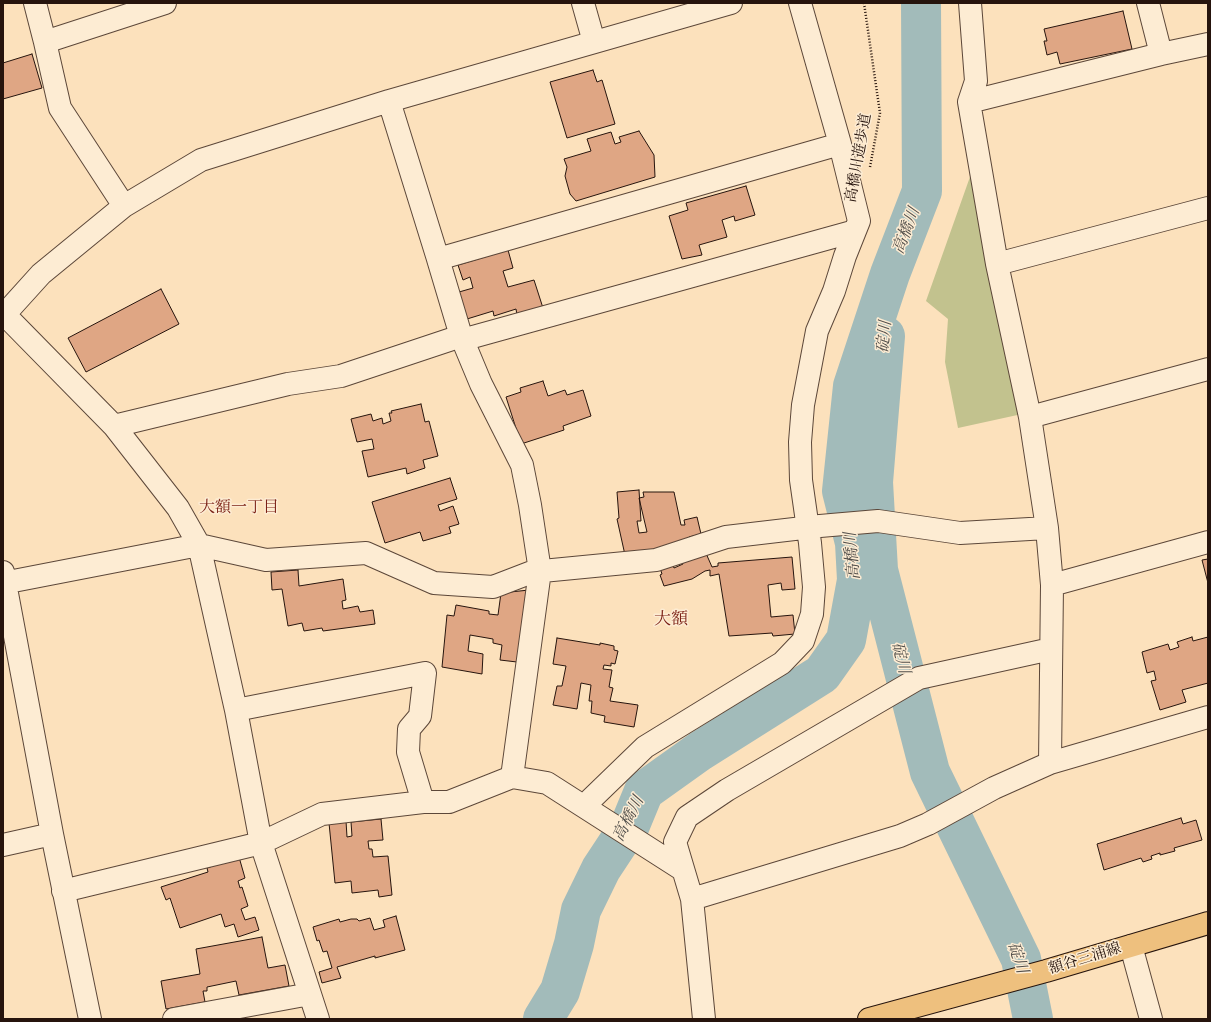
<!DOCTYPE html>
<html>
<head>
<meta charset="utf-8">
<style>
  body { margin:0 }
  #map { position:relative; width:1211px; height:1022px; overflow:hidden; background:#fce1bc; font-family:Alegreya,serif }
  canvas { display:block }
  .frame { position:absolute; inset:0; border:4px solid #26140d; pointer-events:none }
</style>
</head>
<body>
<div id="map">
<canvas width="1211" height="1022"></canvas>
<div class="frame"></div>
</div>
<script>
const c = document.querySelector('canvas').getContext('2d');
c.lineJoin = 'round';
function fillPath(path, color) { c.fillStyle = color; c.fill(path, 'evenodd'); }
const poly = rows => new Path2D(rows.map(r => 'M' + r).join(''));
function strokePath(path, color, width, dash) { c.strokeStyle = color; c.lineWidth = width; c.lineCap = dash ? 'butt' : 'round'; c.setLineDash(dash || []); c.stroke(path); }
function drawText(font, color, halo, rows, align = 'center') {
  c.font = font + ' Alegreya,"Noto Serif JP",serif'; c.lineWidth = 3; c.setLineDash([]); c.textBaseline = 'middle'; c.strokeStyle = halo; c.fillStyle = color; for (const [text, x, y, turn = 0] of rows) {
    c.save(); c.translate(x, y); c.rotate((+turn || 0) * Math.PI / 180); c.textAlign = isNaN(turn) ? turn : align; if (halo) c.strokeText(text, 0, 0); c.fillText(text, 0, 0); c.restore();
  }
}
fillPath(poly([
  [971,174,1022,414,958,428,945,362,948,319,926,301]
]), '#c2c28e');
strokePath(poly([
  [885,336,873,482,878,570,930,772,1021,959,1033,1019],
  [543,1019,560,991,574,944,581,910,601,869,630,825,644,791,700,751,822,674,846,640,857,580,855,543,842,491,853,386,890,274,922,191,921,3]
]), '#a2bbba', 40);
const building = poly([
  [1123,11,1132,49,1060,64,1057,52,1047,55,1044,41,1047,41,1044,29,1123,11],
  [32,54,42,88,3,99,3,63,32,54],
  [593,70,597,82,602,80,615,124,567,138,550,82,593,70],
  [639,131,654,155,655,177,576,201,570,194,565,176,567,167,564,159,591,151,587,139,611,132,615,144,621,142,619,137,639,131],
  [746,186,755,215,735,221,734,216,722,220,727,237,699,245,702,255,682,259,669,216,688,210,686,203,746,186],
  [508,250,513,268,503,271,508,287,534,280,543,308,517,315,516,309,494,316,493,311,467,319,459,292,473,288,470,277,463,280,458,265,508,250],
  [161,289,179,324,86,372,68,338,161,289],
  [543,381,548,396,565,390,567,395,583,390,591,416,563,426,564,430,521,444,506,397,521,392,520,388,543,381],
  [421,404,425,422,429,421,438,456,423,460,425,468,407,474,406,468,368,477,362,451,374,449,372,439,357,442,351,419,371,414,373,421,382,418,383,424,391,421,389,413,392,413,391,411,421,404],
  [450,478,457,499,438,505,440,511,453,506,459,524,449,527,451,533,423,541,420,532,385,543,372,502,450,478],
  [639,490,641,521,637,521,639,533,647,532,639,498,644,497,643,492,674,492,681,525,685,525,684,520,697,517,701,534,689,537,689,539,642,554,625,555,617,519,619,518,617,492,639,490],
  [705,551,712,567,718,566,718,563,792,557,795,589,782,590,781,583,768,585,771,617,793,615,795,634,773,636,772,633,729,636,719,574,710,576,710,570,705,571,692,579,664,586,660,575,662,574,660,568,672,563,674,568,683,564,682,561,705,551],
  [1208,559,1208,583,1202,560,1208,559],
  [298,570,299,586,343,579,346,600,342,601,343,609,358,606,360,612,373,610,375,624,323,631,322,628,304,631,302,623,288,626,282,589,272,590,271,572,298,570],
  [529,590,517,662,500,660,502,645,493,643,493,639,470,635,468,651,483,654,482,674,442,667,447,615,454,616,456,605,489,611,489,614,498,615,501,593,529,590],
  [1192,637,1193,641,1208,637,1208,683,1182,690,1186,702,1160,710,1151,681,1156,680,1154,671,1147,673,1142,652,1168,644,1170,650,1179,647,1177,642,1192,637],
  [557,638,600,645,600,643,614,646,614,650,618,651,615,664,611,663,611,666,604,665,603,669,612,670,609,687,613,688,610,701,638,705,634,727,604,722,605,716,591,713,592,701,589,701,591,685,581,683,577,709,553,705,557,686,562,686,566,666,553,664,557,638],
  [1181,818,1183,824,1196,820,1202,840,1174,848,1175,851,1160,855,1160,853,1151,856,1152,859,1143,862,1141,858,1104,870,1097,844,1181,818],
  [381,819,383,840,368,841,369,849,372,849,373,857,388,856,392,895,379,897,378,890,352,893,351,881,335,883,329,823,346,821,347,837,352,836,351,822,381,819],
  [239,857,245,878,238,881,240,888,242,887,248,906,241,909,245,920,255,917,259,930,238,937,234,924,225,927,221,914,180,928,170,898,166,900,161,887,208,872,207,868,239,857],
  [396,916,405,950,375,958,375,956,337,967,341,978,322,983,319,972,332,968,327,951,323,952,319,940,317,941,313,927,339,919,340,922,351,919,357,919,359,921,370,918,374,930,385,927,383,920,396,916],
  [262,937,268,968,285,965,289,986,239,995,236,981,207,987,207,991,203,991,205,1002,166,1009,161,981,200,974,196,949,262,937]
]);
fillPath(building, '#dfa684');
strokePath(building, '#26140d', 1);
const minor = poly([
  [35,3,45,42,60,108,124,206],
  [583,3,594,42],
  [1148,3,1161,54,1208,44],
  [45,42,165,3],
  [389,101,438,259,840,144,800,3],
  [969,102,976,81,970,3],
  [997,264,1208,208],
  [3,313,114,426,178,508,199,545,236,710,261,843,318,1019],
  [3,316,41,274,124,206,201,160,389,101,731,3],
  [461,336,481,384,522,465,530,505,540,571,512,777],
  [461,336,469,338,855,231],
  [1030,417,1208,369],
  [114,426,288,384,341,376,461,336,438,259],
  [3,572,52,834,90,1019],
  [3,583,199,545,266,560,366,553,434,583,493,587,532,572,656,560,726,537,820,526,878,521,960,533,1047,528],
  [1052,585,1208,542],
  [1050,763,1208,717],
  [423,802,449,802,512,777,547,783,683,870],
  [584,806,645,747,782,663,803,641,812,614,814,587,810,543,801,480,800,442,803,405,817,331,834,291,845,256,859,221,840,144],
  [3,845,52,834],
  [63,891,261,843,322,814,423,802,408,752,409,729,420,716,425,673,236,710],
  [692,899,675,842,687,817,727,790,919,678,1051,649],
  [1131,946,1151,1019],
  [174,1019,310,994],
  [704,1019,692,899,900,836,928,824,994,788,1050,763,1052,585,1047,528,1030,417,997,264,969,102,1161,54]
]);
const major = poly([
  [869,1019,1046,971,1208,923]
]);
strokePath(minor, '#5c4739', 24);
strokePath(major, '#26140d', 24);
strokePath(poly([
  [864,3,880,113,870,167]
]), '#26140d', 2.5, [1, 2]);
strokePath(minor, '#fdecd3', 22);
strokePath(major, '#eec07e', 22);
drawText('15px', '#26140d', '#fdecd3', [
  ["高橋川遊歩道",859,158,-80],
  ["額谷三浦線",1085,959,-17]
]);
drawText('italic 16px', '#514e4a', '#fdecd3', [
  ["高橋川",907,231,-69],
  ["碇川",885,337,-85],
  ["高橋川",853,556,-95],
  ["碇川",900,658,76],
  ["高橋川",629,819,-63],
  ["碇川",1017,958,71]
]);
drawText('16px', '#7a1f14', '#fdecd3', [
  ["大額一丁目",239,508]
]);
drawText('17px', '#7a1f14', '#fdecd3', [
  ["大額",671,620]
]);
</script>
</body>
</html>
